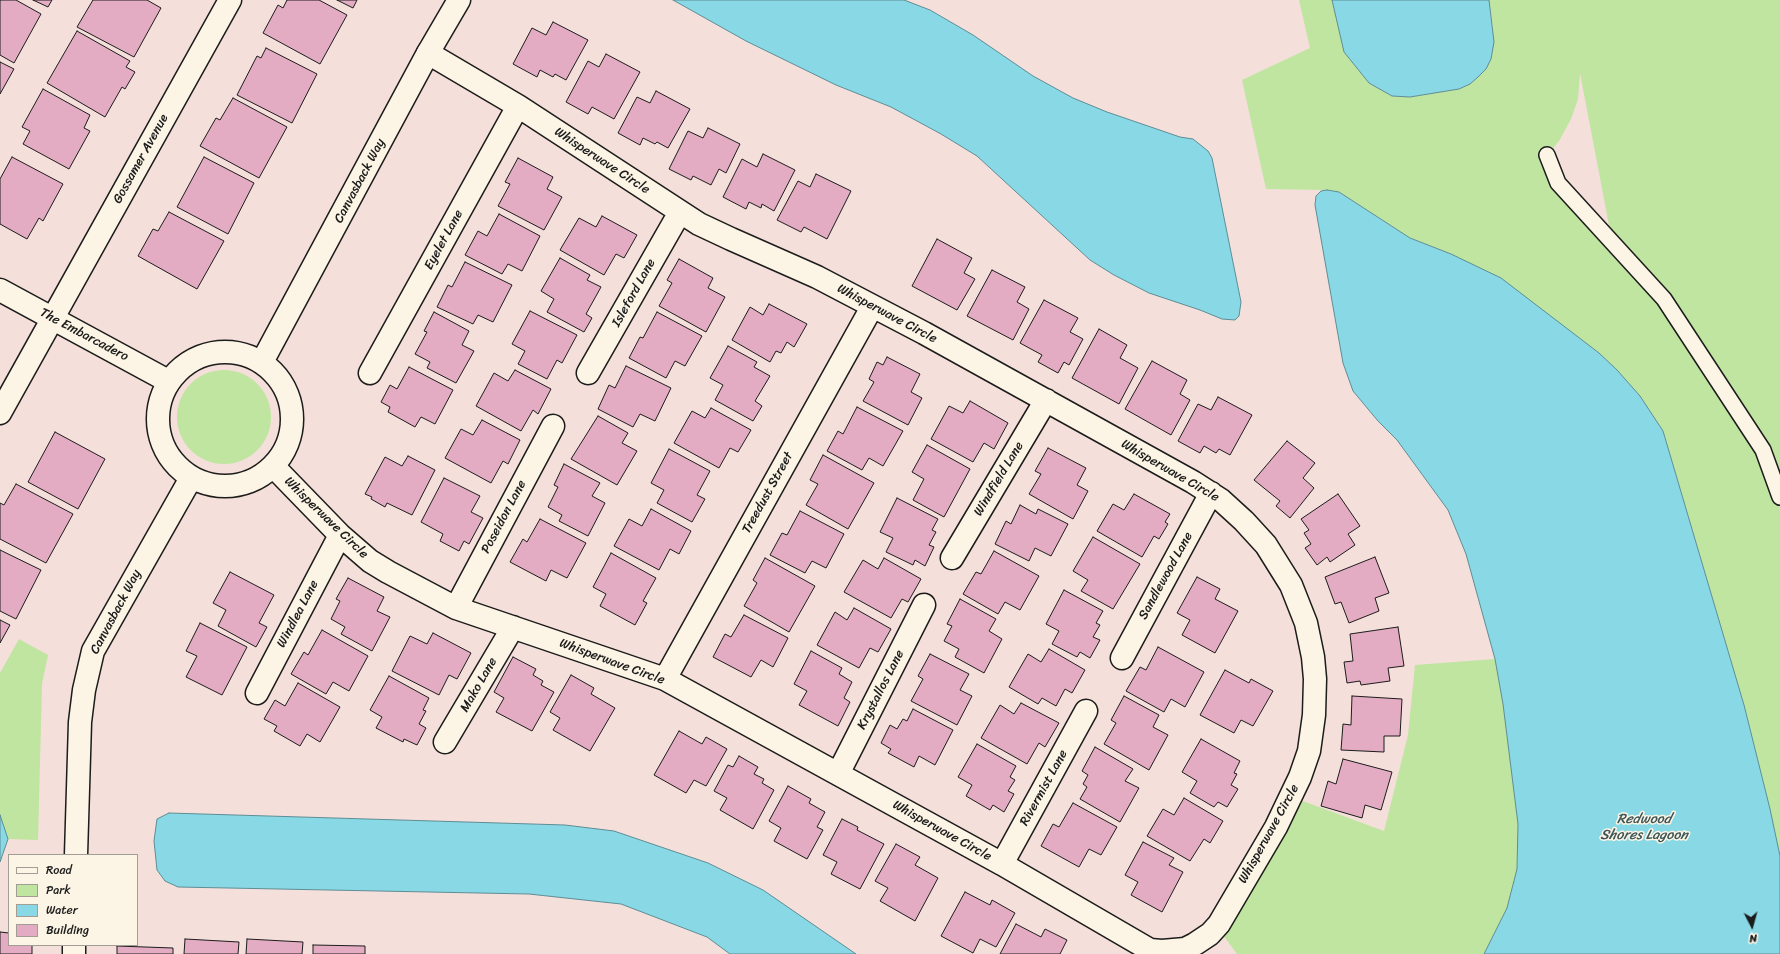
<!DOCTYPE html>
<html>
<head>
<meta charset="utf-8">
<style>
  body { margin:0 }
  #map { position:relative; width:1780px; height:954px; overflow:hidden; background:#f4dfda; font-family:Sriracha,sans-serif }
  canvas { display:block }
  .legend { position:absolute; left:8px; top:854px; width:130px; height:92px; box-sizing:border-box; background:#fcf5e5; border:1px solid #a29e95; margin:0; padding:5px 7px; list-style:none; font-size:12px; color:#1c1c1c }
  .legend li { display:flex; align-items:center; gap:8px; height:20px }
  .legend b { width:20px; border:1px solid #a29e95 }
  .north { position:absolute; left:1732px; top:906px; width:40px; height:40px; -webkit-text-stroke:3px #fcf5e5; paint-order:stroke; rotate:174deg; font-size:11px; font-weight:700; line-height:16px; text-align:center; color:#1c1c1c }
  .north::after { content:''; display:block; margin:auto; width:14px; height:18px; background:#1c1c1c; clip-path:polygon(50% 0,100% 100%,50% 72%,0 100%) }
</style>
</head>
<body>
<div id="map">
<canvas width="1780" height="954"></canvas>
<ul class="legend">
<li><b style="height:5px;background:#fcf5e5"></b>Road</li>
<li><b style="height:11px;background:#bfe5a0"></b>Park</li>
<li><b style="height:11px;background:#89d8e5"></b>Water</li>
<li><b style="height:11px;background:#e3acc2"></b>Building</li>
</ul>
<div class="north">N</div>
</div>
<script>
const c = document.querySelector('canvas').getContext('2d');
c.lineJoin = 'round';
function fillPath(path, color) { c.fillStyle = color; c.fill(path, 'evenodd'); }
const poly = rows => new Path2D(rows.map(r => 'M' + r).join(''));
function strokePath(path, color, width, dash) { c.strokeStyle = color; c.lineWidth = width; c.lineCap = dash ? 'butt' : 'round'; c.setLineDash(dash || []); c.stroke(path); }
function drawText(font, color, halo, rows, align = 'center') {
  c.font = font + ' Sriracha,sans-serif'; c.lineWidth = 3; c.setLineDash([]); c.textBaseline = 'middle'; c.strokeStyle = halo; c.fillStyle = color; for (const [text, x, y, turn = 0] of rows) {
    c.save(); c.translate(x, y); c.rotate((+turn || 0) * Math.PI / 180); c.textAlign = isNaN(turn) ? turn : align; if (halo) c.strokeText(text, 0, 0); c.fillText(text, 0, 0); c.restore();
  }
}
fillPath(poly([
  [1299,0,1332,0,1344,52,1369,83,1392,96,1401,97,1410,97,1459,89,1470,84,1478,77,1486,69,1493,29,1489,0,1780,0,1780,856,1770,809,1744,705,1663,431,1599,353,1451,254,1410,238,1339,192,1327,190,1266,189,1242,80,1310,48],
  [1580,73,1612,241,1558,183,1547,155,1559,141,1571,119,1578,99],
  '177 417a47 47 0 1 1 94 0a47 47 0 1 1-94 0Z',
  [19,639,48,655,42,684,38,840,8,839,0,815,0,673],
  [1495,659,1503,704,1518,824,1517,869,1507,908,1484,954,1237,954,1223,935,1300,800,1384,831,1408,735,1415,665]
]), '#bfe5a0');
const water = poly([
  [673,0,904,0,930,10,973,35,1033,76,1073,98,1107,112,1180,137,1193,139,1208,151,1212,158,1241,302,1239,316,1235,320,1222,319,1200,310,1149,293,1114,275,1090,260,977,156,941,134,891,107,836,85,746,41,673,0],
  [1332,0,1489,0,1494,42,1491,59,1486,69,1478,77,1470,84,1459,89,1410,97,1392,96,1369,83,1344,52,1332,0],
  [1327,190,1339,192,1410,238,1451,254,1501,278,1599,353,1617,370,1640,396,1663,431,1744,705,1770,809,1780,856,1780,954,1484,954,1507,908,1517,869,1518,824,1503,704,1495,659,1466,554,1448,510,1397,440,1378,421,1353,391,1343,363,1315,205,1316,196,1321,191,1327,190],
  [169,813,565,825,614,831,708,863,763,890,856,954,730,954,707,937,621,904,529,894,178,887,165,881,157,870,154,841,157,819,169,813],
  [0,815,8,839,0,862,0,815]
]);
fillPath(water, '#89d8e5');
strokePath(water, '#5d8d95', 1);
const building = poly([
  [0,0,16,0,41,14,14,63,0,55,0,0],
  [33,0,52,0,48,7,33,0],
  [93,0,147,0,161,8,134,57,77,27,93,0],
  [287,0,319,0,347,15,320,64,263,33,278,5,283,8,287,0],
  [337,0,357,0,353,8,337,0],
  [553,22,588,40,566,80,555,74,553,77,540,70,537,77,513,64,532,28,546,35,553,22],
  [77,31,130,61,126,67,135,72,125,89,122,87,105,117,47,83,77,31],
  [266,48,317,74,292,123,237,95,257,56,261,58,266,48],
  [606,54,640,72,614,119,592,107,588,114,566,102,588,61,599,67,606,54],
  [0,62,14,69,0,94,0,62],
  [43,89,90,115,84,128,90,131,69,169,23,144,30,131,22,127,43,89],
  [656,91,690,109,668,148,657,142,655,144,643,138,640,145,618,133,637,97,650,103,656,91],
  [233,98,287,127,259,178,200,146,216,118,220,120,233,98],
  [708,128,740,144,726,173,719,169,711,185,693,176,691,180,669,169,688,131,703,138,708,128],
  [763,154,795,170,774,211,762,204,761,208,749,202,746,209,723,197,742,159,757,167,763,154],
  [12,157,63,184,43,221,39,218,27,239,0,224,0,179,12,157],
  [204,157,254,183,228,234,177,207,204,157],
  [518,158,553,177,547,189,562,197,544,230,498,206,510,184,505,182,518,158],
  [816,174,851,191,827,239,804,227,801,232,777,220,798,181,810,187,816,174],
  [169,212,224,241,197,289,138,256,153,229,158,231,169,212],
  [499,214,540,236,522,271,508,264,502,274,465,255,478,231,487,236,499,214],
  [602,216,637,235,624,258,616,254,604,275,560,250,579,218,596,227,602,216],
  [937,239,972,258,964,273,975,279,957,310,912,286,937,239],
  [560,258,590,275,587,280,601,287,586,314,592,318,584,332,547,312,554,299,541,291,560,258],
  [679,259,713,278,708,288,725,297,706,332,659,306,672,283,667,280,679,259],
  [465,262,512,285,493,322,478,315,473,324,437,307,448,285,452,287,465,262],
  [992,270,1025,287,1017,302,1029,309,1013,340,967,316,992,270],
  [1044,300,1078,318,1070,332,1083,339,1069,365,1064,362,1058,373,1038,362,1042,355,1020,343,1044,300],
  [769,304,807,324,794,347,787,342,781,353,776,351,770,362,732,340,750,307,763,315,769,304],
  [530,311,577,335,562,363,557,360,547,379,518,364,525,351,512,344,530,311],
  [434,312,469,331,462,345,474,351,456,383,427,368,430,362,415,354,427,332,424,331,434,312],
  [657,312,702,336,685,366,675,361,666,378,629,358,640,337,643,338,657,312],
  [1099,329,1127,345,1120,358,1138,368,1119,404,1072,378,1099,329],
  [728,346,757,362,754,367,770,376,755,401,762,406,753,421,715,400,723,385,710,378,728,346],
  [887,357,920,374,911,392,922,398,908,425,863,401,874,382,869,379,877,362,883,365,887,357],
  [1152,361,1187,380,1180,394,1190,400,1171,435,1125,409,1152,361],
  [626,366,671,388,655,421,640,414,633,427,598,409,609,385,615,388,626,366],
  [409,367,453,390,435,424,421,417,415,427,388,412,390,407,381,402,390,385,397,389,409,367],
  [515,370,551,389,538,414,533,410,521,431,476,406,494,373,508,381,515,370],
  [1218,397,1252,415,1230,455,1219,449,1216,453,1204,446,1200,453,1178,441,1198,404,1211,410,1218,397],
  [970,401,1008,423,994,449,984,443,973,462,931,439,949,406,963,413,970,401],
  [857,407,903,431,883,466,869,458,862,470,827,451,838,431,843,434,857,407],
  [711,408,751,430,738,452,730,448,719,468,674,443,692,411,705,418,711,408],
  [598,416,628,433,622,443,637,451,617,485,571,459,598,416],
  [482,420,520,440,508,464,503,461,491,483,445,458,461,429,473,435,482,420],
  [55,432,105,459,78,509,28,482,55,432],
  [1287,441,1315,463,1303,478,1314,488,1290,518,1276,506,1280,501,1254,480,1287,441],
  [927,445,970,469,944,517,913,500,924,479,912,472,927,445],
  [1048,448,1086,468,1077,485,1088,491,1073,519,1029,494,1041,474,1035,471,1048,448],
  [669,449,710,471,697,495,705,499,692,522,657,503,664,490,651,483,669,449],
  [823,455,874,483,848,529,806,505,818,484,810,480,823,455],
  [408,456,435,470,412,515,387,503,385,507,371,499,372,497,365,494,385,457,402,466,408,456],
  [564,464,600,483,592,496,605,503,588,536,559,521,562,515,548,507,558,487,554,485,564,464],
  [444,478,480,496,471,512,483,518,469,544,464,541,459,551,440,541,443,534,421,522,444,478],
  [16,484,73,514,46,563,0,539,0,503,4,505,16,484],
  [1134,494,1170,514,1165,522,1168,524,1159,539,1154,536,1142,557,1097,531,1113,504,1124,510,1134,494],
  [1338,494,1360,526,1348,534,1355,545,1330,562,1327,557,1317,565,1305,548,1311,544,1304,533,1309,530,1301,519,1338,494],
  [897,498,938,519,932,530,936,532,929,545,934,547,925,566,915,560,913,565,886,552,893,538,880,532,897,498],
  [1020,505,1036,514,1038,509,1068,524,1051,556,1035,548,1029,561,995,544,1006,521,1011,524,1020,505],
  [651,509,691,531,679,554,670,549,659,570,614,546,629,519,642,526,651,509],
  [800,511,844,534,826,568,812,561,805,573,770,555,782,533,787,535,800,511],
  [540,519,586,543,567,578,551,570,546,581,510,562,523,539,527,542,540,519],
  [1093,537,1140,564,1113,609,1081,591,1088,580,1073,571,1093,537],
  [0,550,41,570,16,619,0,611,0,550],
  [994,551,1039,576,1020,610,1005,602,998,614,963,594,976,572,981,574,994,551],
  [611,553,656,578,643,601,647,603,635,625,600,606,606,594,593,587,611,553],
  [1375,557,1389,593,1375,598,1379,611,1349,623,1341,602,1335,604,1325,577,1375,557],
  [765,558,815,586,789,632,744,606,757,583,753,580,765,558],
  [884,558,921,579,908,602,902,599,891,618,844,592,863,560,878,569,884,558],
  [230,572,274,595,259,623,267,627,256,647,218,626,226,610,213,603,230,572],
  [1197,577,1220,589,1215,599,1238,611,1215,653,1182,635,1190,620,1177,613,1197,577],
  [348,578,384,597,377,611,390,617,372,651,341,634,345,627,331,619,340,601,336,599,348,578],
  [1064,590,1103,611,1096,623,1100,625,1093,637,1100,640,1090,658,1080,652,1077,657,1052,644,1059,631,1046,624,1064,590],
  [960,599,996,619,989,631,1002,639,984,673,955,657,959,649,944,641,952,626,947,624,960,599],
  [854,608,891,629,878,652,870,648,859,668,817,645,835,612,847,620,854,608],
  [744,615,788,638,773,667,761,660,751,677,713,657,725,634,731,637,744,615],
  [0,620,10,625,0,643,0,620],
  [200,623,247,647,222,695,186,677,197,656,186,651,200,623],
  [1398,627,1404,666,1388,668,1390,681,1361,685,1360,681,1347,683,1344,662,1353,661,1350,634,1398,627],
  [322,630,368,656,349,691,333,682,326,694,291,674,304,652,308,655,322,630],
  [433,633,471,653,457,679,449,675,439,695,392,671,410,636,427,644,433,633],
  [1158,647,1204,672,1185,707,1171,699,1164,712,1126,691,1140,667,1146,670,1158,647],
  [1049,649,1085,670,1072,693,1065,689,1056,706,1042,698,1038,704,1009,687,1028,654,1041,662,1049,649],
  [811,651,842,668,839,674,852,682,844,698,850,702,838,726,799,705,807,691,794,684,811,651],
  [930,654,969,674,960,690,972,696,957,725,911,701,923,679,918,676,930,654],
  [513,657,536,669,533,675,543,681,541,685,554,692,532,731,496,712,504,698,494,692,513,657],
  [1225,670,1249,683,1251,679,1273,691,1253,726,1241,720,1234,733,1200,715,1225,670],
  [571,675,594,688,591,694,615,708,590,751,553,730,560,718,550,712,571,675],
  [389,676,429,698,423,710,426,711,419,724,426,728,417,745,404,739,403,742,376,728,382,717,370,710,389,676],
  [298,683,340,707,320,742,307,734,300,746,274,731,277,726,264,719,275,700,285,706,298,683],
  [1124,696,1159,715,1153,727,1168,735,1149,770,1104,744,1116,723,1111,720,1124,696],
  [1352,696,1402,699,1400,736,1384,736,1384,752,1341,750,1343,724,1351,725,1352,696],
  [1021,703,1059,723,1045,747,1039,743,1027,764,981,738,1000,705,1014,714,1021,703],
  [913,709,953,730,935,765,919,756,914,767,888,753,891,749,881,743,890,725,897,729,903,719,907,721,913,709],
  [679,731,702,744,706,737,727,749,706,786,694,780,686,793,654,775,679,731],
  [1201,739,1240,761,1234,773,1237,774,1231,785,1238,789,1227,807,1218,802,1214,807,1190,793,1197,781,1182,772,1201,739],
  [977,744,1016,766,1010,777,1015,780,1008,791,1014,794,1004,812,993,805,990,810,966,796,972,785,958,777,977,744],
  [1095,747,1133,769,1125,781,1139,788,1120,822,1080,799,1087,787,1083,784,1088,775,1082,771,1095,747],
  [739,756,758,767,754,774,764,779,762,783,774,790,753,829,720,810,727,798,714,791,728,765,733,767,739,756],
  [1343,759,1392,772,1381,810,1365,805,1362,818,1321,806,1328,781,1336,784,1343,759],
  [788,786,811,799,809,803,825,812,817,827,823,830,807,859,774,841,781,828,769,821,788,786],
  [1184,798,1223,821,1210,843,1204,839,1190,861,1147,836,1163,809,1174,815,1184,798],
  [1073,803,1117,827,1101,855,1089,849,1079,867,1041,846,1053,824,1059,827,1073,803],
  [842,819,858,827,857,830,884,844,860,889,831,874,837,862,823,855,842,819],
  [1143,842,1174,858,1169,865,1183,872,1162,912,1131,895,1138,882,1125,875,1143,842],
  [896,844,920,857,915,865,938,878,915,921,880,901,888,888,875,881,896,844],
  [965,892,990,905,992,900,1015,913,996,947,980,939,973,953,941,936,965,892],
  [1016,924,1041,937,1045,929,1067,940,1060,954,1000,954,1016,924],
  [0,932,9,933,9,945,32,945,32,954,0,954,0,932],
  [185,939,239,942,238,954,184,954,185,939],
  [247,939,303,942,302,954,246,954,247,939],
  [313,945,365,946,365,954,313,954,313,945],
  [117,946,173,948,173,954,117,954,117,946]
]);
fillPath(building, '#e3acc2');
strokePath(building, '#1c1c1c', 1);
const lane = poly([
  [1547,155,1558,183,1664,299,1763,450,1780,497]
]);
const street = poly([
  [370,373,518,106],
  [588,373,680,212],
  [0,413,230,0],
  [274,467,340,535,370,561,388,572,456,608,665,679,1002,864,1150,950,1162,951,1185,949,1195,944,1210,934,1219,924,1276,827,1300,777,1309,751,1314,715,1315,679,1313,657,1306,623,1291,585,1266,545,1244,521,1221,500,1193,482,924,333,817,277,731,239,699,224,518,106,428,53],
  [952,558,1046,400],
  [456,608,553,426],
  [1122,658,1211,493],
  [665,679,872,307],
  [257,693,340,535],
  [445,742,513,627],
  [838,774,924,605],
  [76,855,80,722,84,690,93,651,191,478],
  [1002,864,1086,711],
  [74,954,74,945]
]);
const secondary = poly([
  [0,290,168,381],
  '158 419a67 67 0 1 1 134 0a67 67 0 1 1-134 0Z',
  [262,362,428,53,459,0]
]);
strokePath(lane, '#1c1c1c', 18);
strokePath(street, '#1c1c1c', 25);
strokePath(secondary, '#1c1c1c', 25);
strokePath(lane, '#fcf5e5', 15);
strokePath(street, '#fcf5e5', 22);
strokePath(secondary, '#fcf5e5', 22);
drawText('13px', '#1c1c1c', '#fcf5e5', [
  ["Gossamer Avenue",141,159,-61],
  ["Whisperwave Circle",602,161,33],
  ["Canvasback Way",360,181,-62],
  ["Eyelet Lane",444,240,-61],
  ["Isleford Lane",634,293,-61],
  ["Whisperwave Circle",887,314,28],
  ["The Embarcadero",84,335,28],
  ["Whisperwave Circle",1170,471,30],
  ["Windfield Lane",999,479,-59],
  ["Treedust Street",768,493,-61],
  ["Poseidon Lane",504,517,-62],
  ["Whisperwave Circle",326,518,44],
  ["Sandlewood Lane",1166,576,-61],
  ["Canvasback Way",116,612,-62],
  ["Windlea Lane",298,614,-62],
  ["Whisperwave Circle",612,662,20],
  ["Mako Lane",479,685,-60],
  ["Krystallos Lane",881,690,-63],
  ["Rivermist Lane",1044,788,-61],
  ["Whisperwave Circle",942,831,29],
  ["Whisperwave Circle",1269,834,-61]
]);
drawText('italic 14px', '#3d5458', '#fcf5e5', [
  ["Redwood",1644,819],
  ["Shores Lagoon",1644,835]
]);
</script>
</body>
</html>
